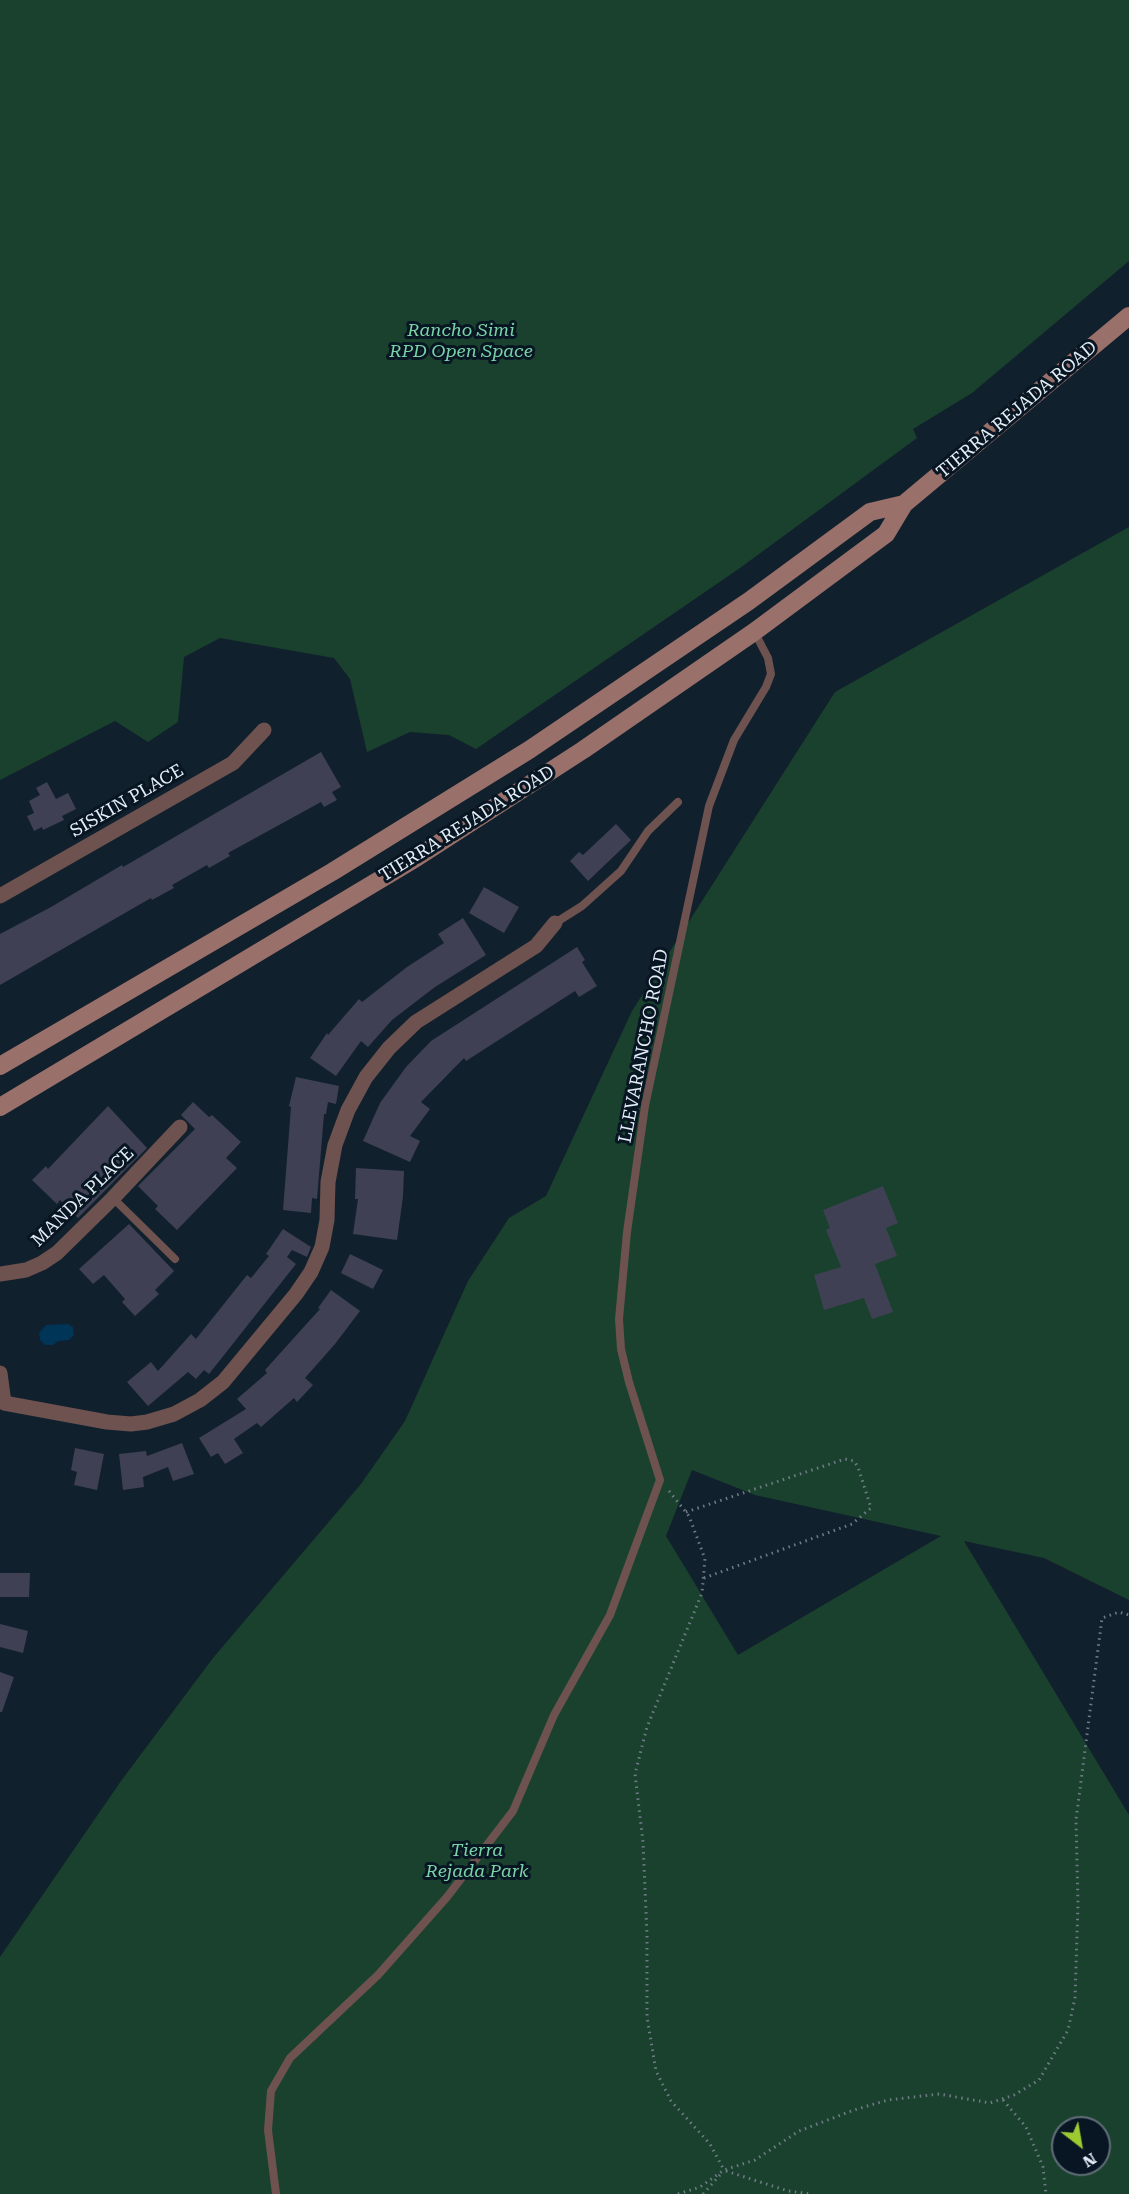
<!DOCTYPE html>
<html>
<head>
<meta charset="utf-8">
<style>
  body { margin:0 }
  #map { position:relative; width:1129px; height:2194px; overflow:hidden; background:#11202d; font-family:"Roboto Serif",serif }
  canvas { display:block }
  .north { position:absolute; left:1051px; top:2116px; width:60px; height:60px; box-sizing:border-box; background:#081623; border:2px solid #606d78; border-radius:50%; rotate:149deg; font-size:16px; font-weight:700; line-height:24px; text-align:center; color:#e5eff8 }
  .north::after { content:''; display:block; margin:auto; width:21px; height:27px; background:#9cca31; clip-path:polygon(50% 0,100% 100%,50% 72%,0 100%) }
</style>
</head>
<body>
<div id="map">
<canvas width="1129" height="2194"></canvas>
<div class="north">N</div>
</div>
<script>
const c = document.querySelector('canvas').getContext('2d');
c.lineJoin = 'round';
function fillPath(path, color) { c.fillStyle = color; c.fill(path, 'evenodd'); }
const poly = rows => new Path2D(rows.map(r => 'M' + r).join(''));
function strokePath(path, color, width, dash) { c.strokeStyle = color; c.lineWidth = width; c.lineCap = dash ? 'butt' : 'round'; c.setLineDash(dash || []); c.stroke(path); }
function drawText(font, color, halo, rows, align = 'center') {
  c.font = font + ' "Roboto Serif",serif'; c.lineWidth = 6; c.setLineDash([]); c.textBaseline = 'middle'; c.strokeStyle = halo; c.fillStyle = color; for (const [text, x, y, turn = 0] of rows) {
    c.save(); c.translate(x, y); c.rotate((+turn || 0) * Math.PI / 180); c.textAlign = isNaN(turn) ? turn : align; if (halo) c.strokeText(text, 0, 0); c.fillText(text, 0, 0); c.restore();
  }
}
fillPath(poly([
  [0,0,1129,0,1129,261,972,393,913,429,917,438,740,568,476,749,449,735,410,732,367,752,350,679,334,658,220,638,184,657,178,722,148,742,115,721,0,780],
  [1129,527,1129,1600,1044,1558,964,1541,1129,1815,1129,2194,0,2194,0,1957,121,1781,213,1658,361,1484,405,1421,468,1281,509,1218,546,1196,632,1011,835,692],
  [692,1470,755,1495,941,1536,738,1655,666,1536],
  [1063,2128,1099,2128,1099,2164,1063,2164]
]), '#1a412e');
fillPath(poly([
  [68,1324,73,1327,74,1335,69,1340,58,1341,53,1345,45,1345,40,1340,39,1333,46,1325]
]), '#003557');
fillPath(poly([
  [321,752,341,787,332,792,337,800,324,807,321,802,228,853,230,856,209,868,207,865,172,885,174,888,152,900,151,898,0,985,0,934,51,907,122,865,123,867],
  [47,782,56,799,68,793,76,809,62,816,64,820,43,830,42,827,34,831,27,816,34,813,29,801,40,795,36,788],
  [616,824,631,840,588,881,570,861,579,852,583,855],
  [484,887,519,907,504,933,469,913],
  [463,918,486,955,435,987,392,1020,368,1047,361,1041,336,1076,310,1058,327,1033,328,1035,359,999,362,1002,407,967,444,943,438,934],
  [577,947,585,960,582,962,597,986,579,997,575,991,466,1061,464,1058,421,1102,430,1109,410,1136,420,1141,410,1162,363,1141,380,1103,406,1067,431,1041],
  [296,1077,339,1086,336,1104,328,1102,326,1114,324,1114,317,1199,312,1198,311,1213,283,1210,291,1107,289,1106],
  [193,1102,209,1117,212,1115,241,1142,226,1158,237,1168,177,1230,155,1209,158,1206,138,1186,195,1129,181,1115],
  [108,1106,147,1148,78,1218,60,1200,57,1204,32,1180,46,1166,48,1169],
  [356,1168,404,1171,403,1197,397,1240,353,1234,358,1199,355,1199],
  [883,1186,898,1223,886,1228,897,1256,875,1264,893,1312,872,1319,864,1298,824,1310,814,1275,841,1267,826,1230,830,1228,823,1210],
  [129,1224,174,1271,155,1290,159,1294,135,1316,122,1302,125,1299,104,1275,93,1284,79,1269],
  [283,1229,311,1247,307,1257,292,1250,287,1257,296,1264,209,1374,204,1370,196,1379,188,1372,148,1406,127,1382,151,1362,158,1371,191,1334,196,1339,247,1275,251,1278,269,1256,266,1254],
  [350,1254,383,1270,373,1289,341,1273],
  [331,1290,360,1311,335,1344,305,1378,313,1385,297,1402,294,1398,261,1427,257,1423,234,1439,243,1453,225,1464,218,1453,211,1457,199,1438,246,1409,237,1399,267,1373,265,1370,320,1309,318,1308],
  [182,1443,194,1474,173,1481,168,1467,143,1477,144,1487,123,1490,119,1454,146,1451,147,1456],
  [75,1448,104,1454,97,1490,74,1485,77,1472,71,1470],
  [0,1573,30,1573,29,1597,0,1597],
  [0,1624,28,1631,23,1653,0,1647],
  [0,1672,14,1677,2,1712,0,1712]
]), '#3f4053');
strokePath(poly([
  [669,1491,689,1516,705,1559,702,1593,647,1727,635,1774,643,1842,647,1935,647,2017,656,2071,671,2101,710,2144,724,2170],
  [686,1512,845,1459,854,1461,858,1467,871,1508,852,1524,704,1578],
  [1003,2100,1026,2127,1043,2167,1046,2194],
  [726,2171,788,2191,811,2194],
  [678,2194,700,2187,724,2170,755,2160,799,2131,854,2110,888,2100,939,2094,990,2103,1014,2095,1039,2080,1068,2030,1075,1998,1078,1904,1076,1820,1102,1618,1119,1612,1129,1615],
  [703,2194,720,2175]
]), '#6f7c87', 3, [1.5, 4.5]);
strokePath(poly([
  [555,923,582,906,621,871,648,831,678,802],
  [113,1198,175,1259],
  [276,2194,268,2130,271,2091,290,2058,378,1975,447,1897,513,1811,554,1715,610,1615,660,1480,629,1382,621,1349,619,1319,627,1232,645,1106,709,806,734,740,766,687,771,674,768,658,755,633]
]), '#6d524f', 8);
strokePath(poly([
  [0,896,233,763,264,730],
  [0,1274,26,1270,42,1263,57,1253,113,1198,180,1127],
  [0,1373,4,1403],
  [4,1403,107,1422,131,1424,147,1422,174,1414,200,1400,223,1382,296,1294,311,1272,322,1247,327,1220,328,1182,335,1145,348,1110,366,1077,389,1048,416,1022,536,946,555,923]
]), '#6d524f', 15);
strokePath(poly([
  [0,1066,332,872,529,750,749,601,870,512,904,504],
  [0,1107,416,858,583,750,754,632,886,534,904,504,1129,316]
]), '#99706a', 18);
drawText('italic 18px', '#7ad4a7', '#081623', [
  ["Rancho Simi",461,331],
  ["RPD Open Space",461,352],
  ["Tierra",477,1851],
  ["Rejada Park",477,1872]
]);
drawText('18px', '#e5eff8', '#081623', [
  ["TIERRA REJADA ROAD",1017,410,-40],
  ["SISKIN PLACE",127,801,-30],
  ["TIERRA REJADA ROAD",467,824,-32],
  ["LLEVARANCHO ROAD",644,1046,-79],
  ["MANDA PLACE",83,1197,-44]
]);
</script>
</body>
</html>
